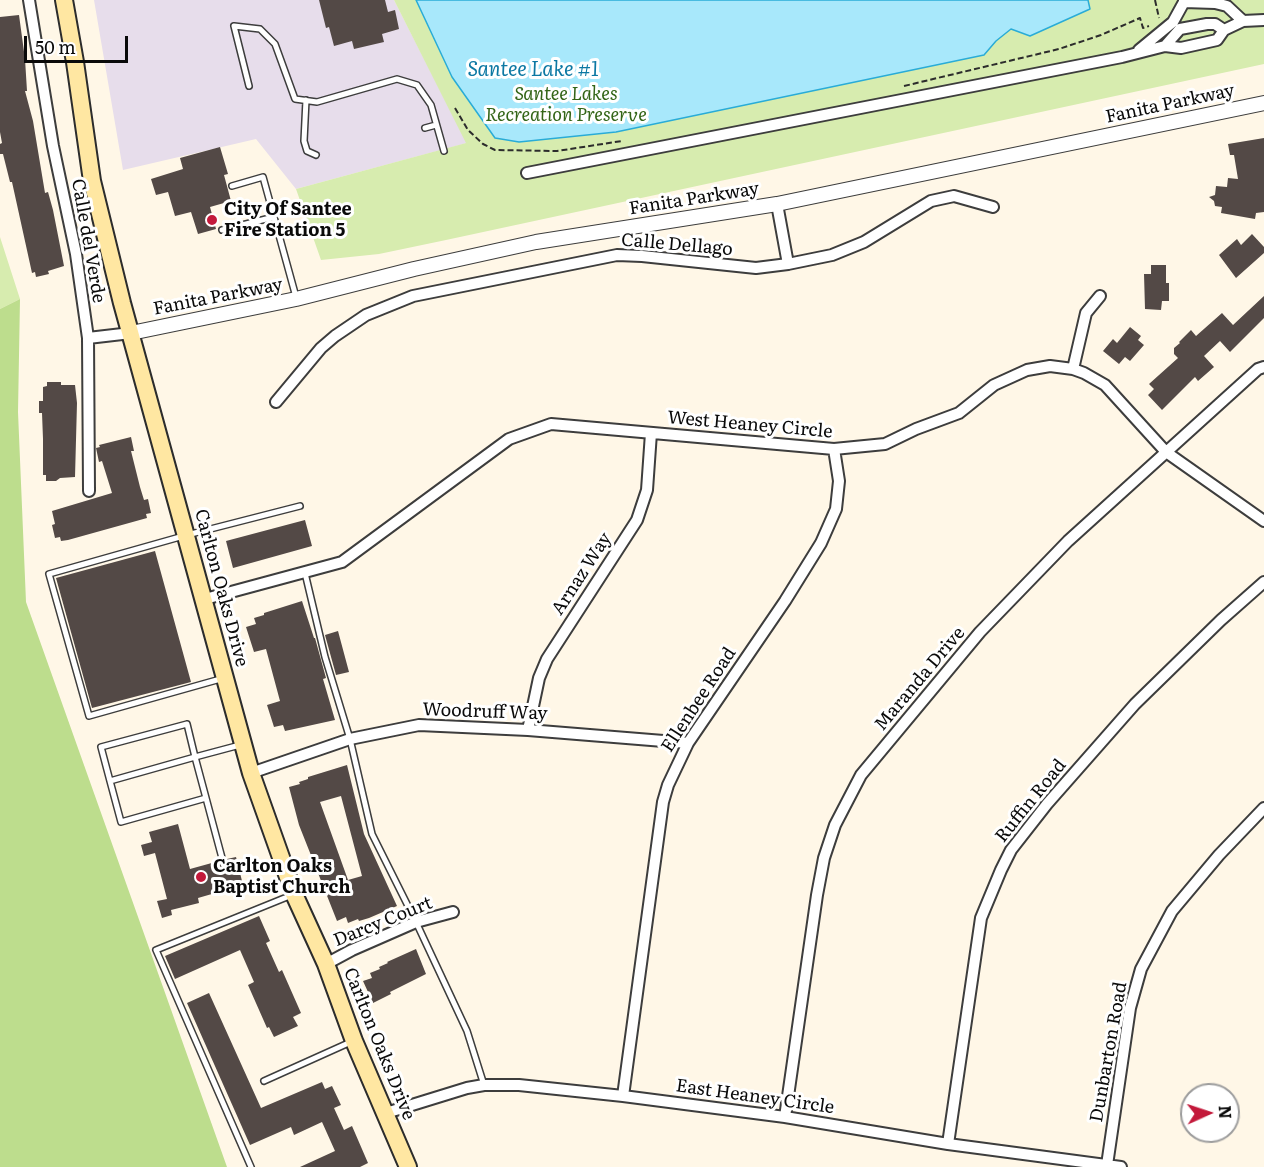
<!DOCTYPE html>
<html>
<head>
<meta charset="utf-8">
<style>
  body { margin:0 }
  #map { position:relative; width:1264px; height:1167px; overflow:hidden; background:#fff7e7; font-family:Literata,serif }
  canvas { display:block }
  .north { position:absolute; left:1180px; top:1083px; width:60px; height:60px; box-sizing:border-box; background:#fff; border:2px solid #9d9d9d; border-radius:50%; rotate:87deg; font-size:16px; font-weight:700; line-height:24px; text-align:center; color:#0a0a0a }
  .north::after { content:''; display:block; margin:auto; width:21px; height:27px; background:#c3193a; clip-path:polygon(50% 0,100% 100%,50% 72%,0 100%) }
  .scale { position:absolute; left:24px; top:36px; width:104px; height:27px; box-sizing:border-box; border:3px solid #0a0a0a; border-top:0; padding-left:8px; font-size:18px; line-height:21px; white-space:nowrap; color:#0a0a0a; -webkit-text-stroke:4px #fff; paint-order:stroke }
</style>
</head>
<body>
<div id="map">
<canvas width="1264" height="1167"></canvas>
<div class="north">N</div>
<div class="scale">50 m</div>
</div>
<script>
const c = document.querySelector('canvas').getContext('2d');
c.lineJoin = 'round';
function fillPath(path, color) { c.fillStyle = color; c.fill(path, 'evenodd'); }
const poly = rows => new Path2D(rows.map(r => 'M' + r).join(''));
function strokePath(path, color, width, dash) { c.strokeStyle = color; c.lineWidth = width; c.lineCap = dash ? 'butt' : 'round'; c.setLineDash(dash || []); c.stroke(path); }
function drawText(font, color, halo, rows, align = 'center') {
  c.font = font + ' Literata,serif'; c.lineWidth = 6; c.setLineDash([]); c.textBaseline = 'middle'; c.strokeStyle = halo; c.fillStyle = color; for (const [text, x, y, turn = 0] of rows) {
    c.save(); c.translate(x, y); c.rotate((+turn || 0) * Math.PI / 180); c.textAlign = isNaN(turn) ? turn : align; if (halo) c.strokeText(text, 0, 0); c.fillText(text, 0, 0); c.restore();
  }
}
fillPath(poly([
  [94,0,394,0,467,143,296,189,256,139,123,170]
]), '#e7ddeb');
fillPath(poly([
  [394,0,1264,0,1264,64,446,240,379,254,321,260,296,189,466,143],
  [0,237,20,299,0,309]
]), '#d7ecaf');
fillPath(poly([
  [20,299,18,412,26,602,227,1167,0,1167,0,309]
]), '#bddd8d');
const water = poly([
  [416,0,1088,0,1090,9,1030,36,1011,29,996,41,984,55,616,132,519,142,495,138,452,77,416,0]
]);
fillPath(water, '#a8e8fb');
strokePath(water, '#29acd7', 1.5);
fillPath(poly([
  [319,0,385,0,388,12,395,10,399,29,382,34,384,42,354,49,352,41,334,46,329,27,326,28],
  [19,15,25,59,27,91,25,91,33,121,45,193,48,192,53,210,64,266,48,271,49,274,36,277,35,272,32,273,12,182,10,182,3,154,0,154,0,144,2,143,0,132,0,17],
  [1264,138,1264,212,1256,213,1255,219,1221,213,1222,207,1215,206,1214,201,1209,197,1215,195,1216,186,1227,187,1228,178,1238,179,1234,155,1230,155,1228,144],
  [220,147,228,174,224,175,231,201,210,207,216,229,198,234,191,212,175,216,168,192,156,195,151,179,183,169,180,158],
  [1252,234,1264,247,1264,253,1236,278,1219,255,1237,239,1241,245],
  [1151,265,1166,265,1166,283,1169,283,1169,301,1162,301,1161,310,1145,309,1144,274,1151,274],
  [1264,296,1264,318,1230,352,1220,341,1204,356,1214,367,1198,381,1195,377,1162,410,1148,395,1154,389,1149,384,1178,358,1174,354,1174,348,1180,343,1179,342,1191,330,1196,336,1222,313,1233,325],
  [1130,327,1141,336,1138,340,1144,345,1130,361,1125,357,1119,364,1103,351,1113,339,1117,343],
  [47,382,61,382,61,385,75,385,77,403,75,477,60,478,56,481,46,481,46,475,43,475,43,439,42,413,39,413,39,401,43,401,43,387,47,386],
  [131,437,134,451,131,451,140,487,144,500,148,499,151,513,146,514,147,518,68,540,61,541,60,537,55,538,52,525,55,524,52,511,112,493,102,461,99,462,96,448,100,447,99,445],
  [305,520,312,546,233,568,226,541],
  [155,551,191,682,92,708,56,578],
  [302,601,314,638,315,638,326,678,323,679,335,720,285,731,283,725,274,727,267,705,280,701,266,649,254,652,246,627,256,624,254,618,264,615,264,613],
  [338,631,349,672,336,675,325,635],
  [347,765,364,834,397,906,369,918,359,921,358,919,348,923,346,917,337,921,299,825,289,787,300,784,299,782,308,779,308,777],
  [341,796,362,876,348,880,320,802],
  [178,824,190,869,219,861,224,862,227,859,236,857,243,885,198,898,199,903,171,910,172,915,162,918,157,901,167,899,155,853,144,856,141,845,152,842,149,832],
  [259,916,270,941,266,943,279,972,282,970,301,1013,293,1017,298,1026,274,1037,269,1027,267,1028,248,985,254,982,240,950,175,979,165,956],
  [416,949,426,974,390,992,391,994,373,1003,363,981,372,978,370,973,380,969,379,967,388,963,387,962],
  [209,993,261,1108,322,1082,325,1089,332,1086,341,1105,334,1108,344,1130,352,1126,368,1163,360,1167,300,1167,335,1151,322,1122,294,1135,291,1127,250,1145,187,1003]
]), '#534946');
const service = poly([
  [249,86,234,26,260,29,275,44,295,99,317,102,397,79,417,85,431,105,444,151],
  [306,100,304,141,307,151,316,155],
  [425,128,436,125],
  [232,186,263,177,274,217],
  [222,230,274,217,296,297],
  [305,573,325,657,350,739,372,834,416,922,467,1031,484,1085],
  [224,678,89,716,49,574,187,535,300,506],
  [110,781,121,822,206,798,195,757,187,724,101,747,110,781,195,757,240,745],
  [206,798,222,858],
  [264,1081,353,1041],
  [251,1167,156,950,292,895]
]);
const minor = poly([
  [29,0,53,146,76,254,88,338,89,491],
  [1184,0,1184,2,1215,3,1227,6,1243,21],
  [1165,46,1180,29,1207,24,1215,24,1224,30],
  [1139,50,1173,22,1184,2],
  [527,173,1122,57,1165,46,1181,48,1217,40,1224,30,1243,21,1264,20],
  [777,204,788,264],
  [88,338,131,333],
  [1073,369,1086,313,1100,296],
  [276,402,321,348,335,336,366,315,413,296,617,255,642,256,756,268,788,264,832,255,864,242,931,201,954,196,993,207],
  [205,599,342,562,509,439,551,424,834,449,885,444,916,429,959,413,994,385,1027,370,1050,366,1073,369,1084,373,1105,385,1166,452,1264,521],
  [528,730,539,678,547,659,637,520,647,490,651,433],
  [251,773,350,739,419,725,528,730,688,743],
  [326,964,352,950,416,922,453,912],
  [623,1096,663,802,668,785,688,743,785,601,821,543,836,509,839,481,834,449],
  [386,1113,467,1088,484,1085,519,1085,623,1096,785,1117,948,1144,1121,1167],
  [785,1117,817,895,824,858,835,825,861,775,980,632,1068,541,1258,369,1264,367],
  [948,1144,981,918,1001,870,1011,850,1047,804,1135,704,1221,620,1264,582],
  [1107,1165,1130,1008,1141,969,1172,911,1219,855,1264,808]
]);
const tertiary = poly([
  [131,333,296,299,414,269,536,242,777,204,1264,103]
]);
const secondary = poly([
  [64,0,75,62,92,181,122,303,251,773,294,894,326,964,354,1041,408,1167]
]);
strokePath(service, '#3d3d3d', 8);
strokePath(minor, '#3d3d3d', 14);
strokePath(tertiary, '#3d3d3d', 16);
strokePath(secondary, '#2c2c2c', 20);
strokePath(poly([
  [1155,0,1159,18],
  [904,86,1059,49,1101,35,1140,18,1143,28,1149,26],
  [455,108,468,130,483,144,495,150,557,151,622,141]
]), '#2c2c2c', 2, [6, 3]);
strokePath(service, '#fff', 5);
strokePath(minor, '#fff', 10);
strokePath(tertiary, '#fff', 14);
strokePath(secondary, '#ffe7a2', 16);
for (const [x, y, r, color] of [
  [212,220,6,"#c3193a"],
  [201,877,6,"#c3193a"]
]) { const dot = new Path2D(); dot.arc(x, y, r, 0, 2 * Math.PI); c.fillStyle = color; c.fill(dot); strokePath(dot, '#fff', 2); }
drawText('italic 18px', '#336517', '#fff', [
  ["Santee Lakes",566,95],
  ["Recreation Preserve",566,116]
]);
drawText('18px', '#0a0a0a', '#fff', [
  ["Fanita Parkway",1170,104,-12],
  ["Fanita Parkway",694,199,-9],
  ["Calle del Verde",88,241,80],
  ["Calle Dellago",677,245,5],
  ["Fanita Parkway",218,297,-11],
  ["West Heaney Circle",750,425,5],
  ["Arnaz Way",582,574,-57],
  ["Carlton Oaks Drive",221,588,75],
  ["Maranda Drive",920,679,-50],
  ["Ellenbee Road",699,700,-57],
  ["Woodruff Way",485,712,2],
  ["Ruffin Road",1031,801,-51],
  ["Darcy Court",383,922,-22],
  ["Carlton Oaks Drive",379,1044,68],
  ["Dunbarton Road",1109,1052,-80],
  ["East Heaney Circle",755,1097,8]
]);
drawText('bold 18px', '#0a0a0a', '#fff', [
  ["City Of Santee",224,210],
  ["Fire Station 5",224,231],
  ["Carlton Oaks",213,867],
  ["Baptist Church",213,888]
], 'left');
drawText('italic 20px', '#0c78a3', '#fff', [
  ["Santee Lake #1",533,70]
]);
</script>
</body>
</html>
